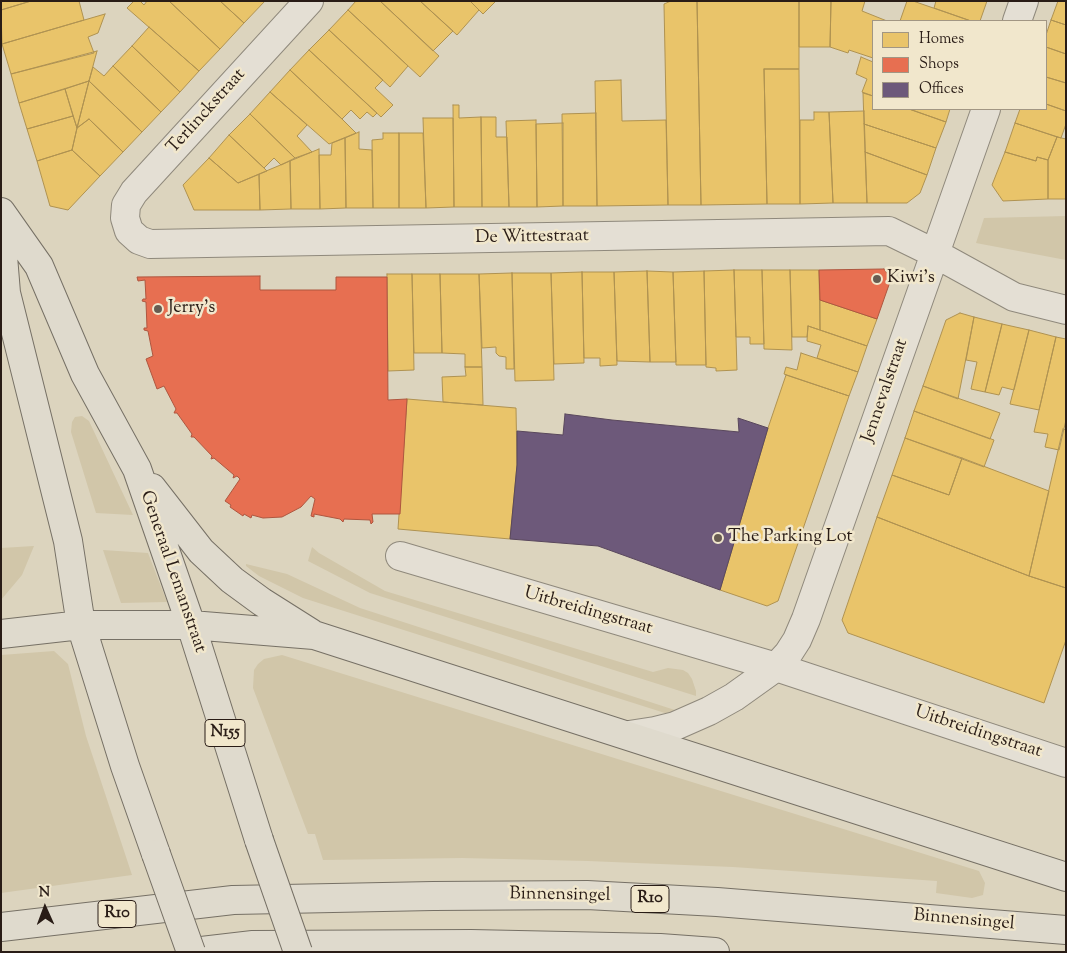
<!DOCTYPE html>
<html>
<head>
<meta charset="utf-8">
<style>
  body { margin:0 }
  #map { position:relative; width:1067px; height:953px; overflow:hidden; background:#dcd4be; font-family:"Sorts Mill Goudy",serif }
  canvas { display:block }
  .frame { position:absolute; inset:0; border:2px solid #291c16; pointer-events:none }
  .legend { position:absolute; left:872px; top:20px; width:175px; height:90px; box-sizing:border-box; background:#f1e7cc; border:1px solid #a19683; margin:0; padding:6px 9px; list-style:none; font-size:15px; color:#291c16 }
  .legend li { display:flex; align-items:center; gap:10px; height:25px }
  .legend b { width:25px; border:1px solid #a19683 }
  .north { position:absolute; left:20px; top:883px; width:50px; height:50px; -webkit-text-stroke:4px #f1e7cc; paint-order:stroke; rotate:358deg; font-size:14px; font-weight:700; line-height:20px; text-align:center; color:#291c16 }
  .north::after { content:''; display:block; margin:auto; width:18px; height:22px; background:#291c16; clip-path:polygon(50% 0,100% 100%,50% 72%,0 100%) }
</style>
</head>
<body>
<div id="map">
<canvas width="1067" height="953"></canvas>
<div class="frame"></div>
<ul class="legend">
<li><b style="height:14px;background:#e9c46a"></b>Homes</li>
<li><b style="height:14px;background:#e76f51"></b>Shops</li>
<li><b style="height:14px;background:#6d597a"></b>Offices</li>
</ul>
<div class="north">N</div>
</div>
<script>
const c = document.querySelector('canvas').getContext('2d');
c.lineJoin = 'round';
function fillPath(path, color) { c.fillStyle = color; c.fill(path, 'evenodd'); }
const poly = rows => new Path2D(rows.map(r => 'M' + r).join(''));
function strokePath(path, color, width, dash) { c.strokeStyle = color; c.lineWidth = width; c.lineCap = dash ? 'butt' : 'round'; c.setLineDash(dash || []); c.stroke(path); }
function drawText(font, color, halo, rows, align = 'center') {
  c.font = font + ' "Sorts Mill Goudy",serif'; c.lineWidth = 5; c.setLineDash([]); c.textBaseline = 'middle'; c.strokeStyle = halo; c.fillStyle = color; for (const [text, x, y, turn = 0] of rows) {
    c.save(); c.translate(x, y); c.rotate((+turn || 0) * Math.PI / 180); c.textAlign = isNaN(turn) ? turn : align; if (halo) c.strokeText(text, 0, 0); c.fillText(text, 0, 0); c.restore();
  }
}
fillPath(poly([
  [1066,216,1066,260,976,243,984,218],
  [82,416,89,421,133,515,96,513,71,432,72,422,75,417],
  [34,546,22,575,1,600,1,548],
  [312,547,319,553,385,591,653,672,668,668,683,670,688,673,692,679,696,691,696,696,370,593,308,561],
  [103,550,148,553,167,602,121,603],
  [246,564,287,574,360,608,681,712,668,714,303,598,259,576,246,566],
  [54,651,68,664,86,736,132,875,1,893,1,655],
  [282,655,979,871,985,883,983,895,972,898,936,893,937,881,733,867,588,861,462,858,323,860,315,834,308,834,253,688,254,670,258,664,264,659]
]), '#d1c6a9');
const homes = poly([
  [1,1,31,1,1,10,1,1],
  [31,1,79,1,84,20,2,44,1,10,31,1],
  [134,1,140,1,144,5,147,1,169,1,220,49,199,71,127,8,134,1],
  [169,1,220,1,244,23,220,49,169,1],
  [220,1,265,1,244,23,220,1],
  [356,1,380,1,439,56,420,77,348,10,356,1],
  [380,1,420,1,453,31,433,51,380,1],
  [420,1,470,1,479,10,457,35,420,1],
  [470,1,496,1,483,14,470,1],
  [671,1,697,1,701,205,668,205,664,4,671,1],
  [697,1,799,1,799,69,764,69,767,204,701,205,697,1],
  [799,1,831,1,830,47,799,47,799,1],
  [831,1,865,1,862,11,887,21,873,21,873,58,849,50,848,53,830,47,831,1],
  [907,1,913,1,971,21,900,21,907,1],
  [936,1,987,1,980,21,971,21,934,8,936,1],
  [1058,1,1066,1,1066,25,1051,20,1058,1],
  [348,10,408,66,390,87,329,30,348,10],
  [105,14,98,33,88,37,94,53,11,74,2,44,105,14],
  [1051,20,1066,25,1066,54,1046,47,1046,35,1051,20],
  [149,27,199,71,180,92,132,46,149,27],
  [329,30,383,80,375,88,393,105,381,117,309,50,329,30],
  [132,46,180,92,161,112,113,66,132,46],
  [1046,47,1066,54,1066,83,1046,77,1046,47],
  [309,50,377,113,373,117,367,112,360,119,351,110,342,119,290,70,309,50],
  [97,51,89,81,19,103,11,74,97,51],
  [861,57,873,62,873,96,862,92,867,79,856,74,861,57],
  [113,66,161,112,142,132,89,81,93,67,104,76,113,66],
  [764,69,799,69,800,204,767,204,764,69],
  [290,70,342,119,356,133,329,144,270,92,290,70],
  [1046,77,1066,83,1066,111,1046,104,1046,77],
  [621,80,622,121,666,120,668,205,597,206,595,81,621,80],
  [89,81,77,128,65,89,89,81],
  [89,81,142,132,123,152,89,119,77,128,89,81],
  [65,89,73,116,27,129,19,103,65,89],
  [270,92,307,125,297,136,312,152,295,158,250,114,270,92],
  [863,93,873,96,873,109,909,109,946,122,936,148,864,124,863,93],
  [1046,104,1066,111,1066,124,1061,138,1015,123,1020,109,1046,109,1046,104],
  [453,105,459,105,459,118,481,117,482,207,454,207,453,105],
  [909,109,950,109,946,122,909,109],
  [864,111,867,203,833,203,829,112,864,111],
  [814,112,829,112,833,203,800,204,800,120,814,120,814,112],
  [596,113,597,206,563,206,562,114,596,113],
  [250,114,295,158,281,165,274,158,264,168,229,135,250,114],
  [73,116,77,128,72,150,37,161,27,129,73,116],
  [481,117,496,117,496,137,507,137,509,207,482,207,481,117],
  [423,118,453,118,454,207,426,208,423,118],
  [89,119,123,152,100,176,72,150,77,128,89,119],
  [536,120,537,207,509,207,506,121,536,120],
  [563,123,563,206,537,207,536,124,563,123],
  [1015,123,1057,137,1048,160,1037,157,1036,161,1005,152,1015,123],
  [864,124,936,148,927,175,865,152,864,124],
  [359,132,359,149,372,150,373,208,346,208,345,138,359,132],
  [383,133,399,133,399,208,373,208,372,140,383,139,383,133],
  [399,133,423,133,426,208,399,208,399,133],
  [229,135,264,168,267,171,238,183,209,158,229,135],
  [1057,137,1066,139,1066,199,1048,199,1048,160,1057,137],
  [345,138,346,208,320,209,319,155,331,155,332,143,345,138],
  [319,149,320,209,291,209,290,161,319,149],
  [72,150,100,176,68,210,50,206,37,161,72,150],
  [865,152,927,175,920,193,907,203,867,203,865,152],
  [1005,152,1036,161,1037,157,1048,160,1048,199,1003,201,992,185,1005,152],
  [209,158,238,183,259,174,260,210,194,210,183,185,209,158],
  [290,161,291,209,260,210,259,174,290,161],
  [734,270,737,370,716,371,716,368,706,367,704,271,734,270],
  [734,270,762,270,764,344,750,344,750,337,736,337,734,270],
  [762,270,790,270,792,350,764,349,762,270],
  [790,270,819,270,820,330,808,326,807,337,792,337,790,270],
  [647,271,650,362,617,361,614,272,647,271],
  [647,271,673,272,676,362,650,362,647,271],
  [704,271,706,365,676,365,673,272,704,271],
  [582,272,584,363,554,364,551,273,582,272],
  [582,272,614,272,617,365,600,366,600,358,584,358,582,272],
  [512,273,514,369,506,369,506,357,499,356,496,353,496,347,482,348,479,274,512,273],
  [512,273,551,273,554,380,515,381,512,273],
  [387,274,412,274,414,370,388,371,387,274],
  [412,274,440,274,442,353,414,353,412,274],
  [440,274,479,274,482,367,465,367,465,354,442,353,440,274],
  [820,300,877,319,867,346,820,330,820,300],
  [960,313,974,317,958,399,923,386,946,320,960,313],
  [974,317,1002,324,985,392,971,389,977,362,966,360,974,317],
  [1002,324,1029,330,1014,390,1002,387,999,395,985,392,1002,324],
  [808,326,867,346,858,372,817,358,821,345,807,341,808,326],
  [1029,330,1056,337,1039,410,1010,404,1029,330],
  [1056,337,1066,339,1066,420,1059,450,1045,447,1048,434,1034,432,1056,337],
  [801,353,858,372,849,396,784,374,786,367,797,370,801,353],
  [465,367,482,367,483,405,443,402,442,377,466,376,465,367],
  [786,375,849,396,778,601,767,606,720,590,768,428,786,375],
  [923,386,1000,413,990,439,914,411,923,386],
  [407,399,516,408,517,465,510,539,398,529,407,399],
  [914,411,994,440,984,467,905,438,914,411],
  [1063,429,1066,430,1066,588,1029,576,1063,429],
  [905,438,962,458,949,495,892,475,905,438],
  [962,458,1049,491,1029,576,877,517,892,475,949,495,962,458],
  [877,517,1029,576,1066,588,1066,640,1044,703,848,633,842,620,877,517]
]);
fillPath(homes, '#e9c46a');
strokePath(homes, '#af9251', 1);
const shops = poly([
  [884,269,891,279,877,319,820,300,819,270,884,269],
  [260,276,260,290,336,290,336,277,387,277,388,400,407,399,400,514,372,514,373,522,371,524,370,520,344,519,343,522,340,519,314,514,314,517,311,516,315,499,311,496,301,507,282,517,263,518,252,515,251,518,244,514,243,516,230,507,231,505,225,501,240,479,237,476,233,478,234,475,214,458,211,459,212,456,194,437,191,437,192,434,177,413,174,413,176,409,164,386,157,389,146,359,153,356,148,331,144,330,144,328,147,328,146,302,142,301,143,299,146,299,145,280,138,281,137,277,260,276]
]);
fillPath(shops, '#e76f51');
strokePath(shops, '#ae563f', 1);
const offices = poly([
  [565,414,612,420,739,432,738,418,768,428,720,590,598,546,510,539,517,465,517,431,563,435,565,414]
]);
fillPath(offices, '#6d597a');
strokePath(offices, '#59475c', 1);
const minor = poly([
  [309,1,134,192,126,205,125,218,129,231,139,240,150,244,889,231,934,253,1014,297,1066,310],
  [1017,21,1024,1],
  [400,556,776,667,1066,763],
  [629,735,655,731,675,726,709,711,734,697,776,667,788,654,797,640,806,619,986,109]
]);
const major = poly([
  [1,212,39,266,85,374,137,469,191,625,259,840],
  [1,232,6,293,68,541,81,625,125,766,156,854],
  [152,488,201,551,232,580,262,602,311,633],
  [1,634,81,625,191,625,314,635,1066,877],
  [1,927,233,900,433,896,587,895,717,902,1066,930],
  [193,952,253,945,471,944,660,948,715,952]
]);
strokePath(minor, '#8f897c', 30);
strokePath(major, '#767065', 30);
strokePath(minor, '#e4dfd4', 28);
strokePath(major, '#dfdacd', 28);
const majorBridge = poly([
  [259,840,298,952],
  [156,854,191,952]
]);
strokePath(majorBridge, '#767065', 30, []);
strokePath(majorBridge, '#dfdacd', 28);
for (const [x, y, r, color] of [
  [877,279,5,"#685c51"],
  [158,309,5,"#685c51"],
  [718,538,5,"#685c51"]
]) { const dot = new Path2D(); dot.arc(x, y, r, 0, 2 * Math.PI); c.fillStyle = color; c.fill(dot); strokePath(dot, '#f1e7cc', 2); }
for (const [x, y, w] of [
  [225,733,40],
  [650,899,38],
  [117,914,38]
]) { const box = new Path2D(); box.roundRect(x - w / 2, y - 13.5, w, 27, 4); c.fillStyle = '#f1e7cc'; c.fill(box); strokePath(box, '#291c16', 1); }
drawText('bold 16px', '#291c16', null, [
  ["N155",225,733],
  ["R10",650,899],
  ["R10",117,914]
]);
drawText('18px', '#291c16', '#f1e7cc', [
  ["Terlinckstraat",207,112,-48],
  ["De Wittestraat",532,238,-1],
  ["Jennevalstraat",886,391,-71],
  ["Generaal Lemanstraat",172,572,71],
  ["Uitbreidingstraat",588,612,16],
  ["Uitbreidingstraat",978,733,18],
  ["Binnensingel",560,896,1],
  ["Binnensingel",964,921,5]
]);
drawText('18px', '#291c16', '#f1e7cc', [
  ["Kiwi's",887,279],
  ["Jerry's",168,309],
  ["The Parking Lot",728,538]
], 'left');
</script>
</body>
</html>
